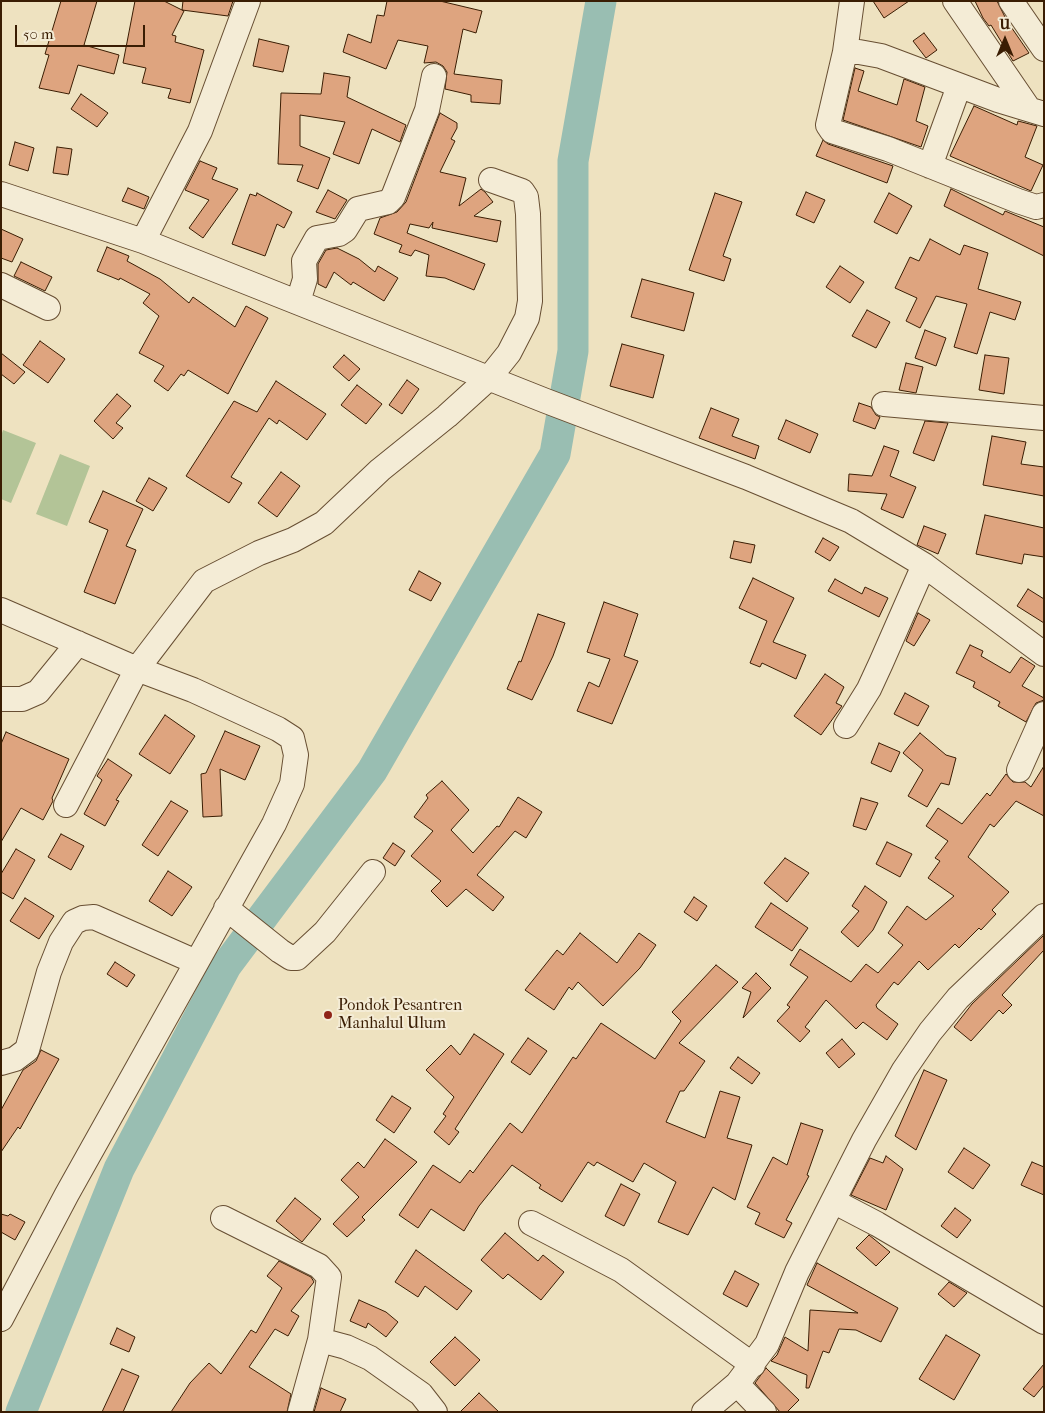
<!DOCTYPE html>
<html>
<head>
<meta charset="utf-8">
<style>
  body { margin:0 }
  #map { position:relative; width:1045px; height:1413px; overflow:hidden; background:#eee2c0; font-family:"IM FELL French Canon",serif }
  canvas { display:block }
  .frame { position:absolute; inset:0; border:2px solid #3a1d03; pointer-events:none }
  .north { position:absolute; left:980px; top:15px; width:50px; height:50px; -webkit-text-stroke:4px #f4ecd6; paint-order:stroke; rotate:0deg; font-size:14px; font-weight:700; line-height:20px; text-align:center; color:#3a1d03 }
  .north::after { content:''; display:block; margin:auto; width:18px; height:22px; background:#3a1d03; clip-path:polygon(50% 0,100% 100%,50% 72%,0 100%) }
  .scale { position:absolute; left:15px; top:25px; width:130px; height:22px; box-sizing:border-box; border:2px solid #3a1d03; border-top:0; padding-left:6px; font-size:15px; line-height:18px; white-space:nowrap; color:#3a1d03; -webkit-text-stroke:4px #f4ecd6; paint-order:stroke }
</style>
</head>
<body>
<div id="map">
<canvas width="1045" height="1413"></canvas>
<div class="frame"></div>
<div class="north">U</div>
<div class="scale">50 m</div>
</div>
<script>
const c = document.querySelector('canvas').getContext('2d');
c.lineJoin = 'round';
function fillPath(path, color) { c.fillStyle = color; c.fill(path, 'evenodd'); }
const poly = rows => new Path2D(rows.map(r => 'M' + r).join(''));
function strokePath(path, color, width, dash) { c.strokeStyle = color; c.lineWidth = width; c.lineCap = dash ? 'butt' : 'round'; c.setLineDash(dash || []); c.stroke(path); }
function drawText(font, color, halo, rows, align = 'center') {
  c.font = font + ' "IM FELL French Canon",serif'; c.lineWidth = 4; c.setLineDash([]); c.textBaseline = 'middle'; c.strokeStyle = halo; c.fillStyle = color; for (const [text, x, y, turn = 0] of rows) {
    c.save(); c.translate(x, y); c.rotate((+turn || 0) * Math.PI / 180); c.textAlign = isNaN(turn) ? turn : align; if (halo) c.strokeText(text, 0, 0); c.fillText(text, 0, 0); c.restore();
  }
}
fillPath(poly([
  [3,430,36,443,11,503,1,499,1,436],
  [60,454,90,466,67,526,36,514]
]), '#b3c497');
strokePath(poly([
  [21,1412,119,1169,226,966,372,771,555,454,573,351,573,161,601,1]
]), '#99beb2', 31);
const building = poly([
  [61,1,97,1,84,45,119,55,114,74,78,65,69,94,39,88,49,55,45,54,61,1],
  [135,1,164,1,184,11,172,35,176,36,175,42,204,50,190,103,168,98,171,89,142,83,146,68,123,63,135,1],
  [183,1,233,1,228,16,182,10,183,1],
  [387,1,440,1,482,11,476,33,463,29,454,74,502,80,500,104,471,102,471,95,445,89,447,72,443,66,436,62,424,63,428,46,398,40,386,69,343,52,348,34,371,43,377,15,384,16,387,1],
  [873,1,909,1,884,18,873,1],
  [975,1,997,1,1007,21,1029,53,1013,61,991,25,989,26,983,18,975,1],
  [924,33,937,50,926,58,913,41,924,33],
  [259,39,289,46,283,72,253,66,259,39],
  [855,68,864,71,858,91,897,105,904,79,925,87,916,121,928,126,921,147,843,120,855,68],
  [324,73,350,77,347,97,406,125,400,142,372,129,359,164,333,154,345,122,300,115,300,146,330,158,318,189,297,181,303,165,278,164,281,93,321,94,324,73],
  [81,94,108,113,97,127,71,109,81,94],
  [974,106,1017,125,1018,121,1037,126,1025,157,1043,165,1031,191,950,156,974,106],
  [440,113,457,123,457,128,451,139,455,141,440,172,466,178,459,206,481,189,485,192,493,202,474,216,501,221,497,242,432,228,433,222,429,228,410,224,407,233,485,264,474,290,445,278,426,276,429,255,415,250,411,256,399,252,402,245,374,234,380,218,397,212,406,202,440,113],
  [823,140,828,144,893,166,887,183,816,156,823,140],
  [15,142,34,148,28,171,9,165,15,142],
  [57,147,72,149,68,175,53,173,57,147],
  [200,161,217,168,212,179,238,189,203,238,189,228,209,200,185,190,200,161],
  [128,188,149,197,144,209,122,201,128,188],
  [951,189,1003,215,1005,211,1044,227,1044,256,944,206,951,189],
  [328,190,347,200,335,219,316,212,328,190],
  [806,192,825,200,814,223,796,215,806,192],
  [257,193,292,212,284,228,277,224,265,256,232,244,250,194,256,196,257,193],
  [715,193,742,202,723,256,731,259,724,281,689,270,715,193],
  [889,193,912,206,897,234,874,222,889,193],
  [1,229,23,239,12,262,1,258,1,229],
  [930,239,960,255,964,245,988,253,978,289,1021,302,1015,320,990,312,977,354,954,347,967,304,936,296,920,328,906,321,917,298,895,288,910,257,919,261,930,239],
  [107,247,129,256,127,261,160,279,189,303,193,297,235,327,246,306,268,318,228,394,188,370,184,376,181,374,168,391,154,381,164,366,139,353,159,316,143,303,150,294,120,278,119,280,97,271,107,247],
  [337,248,359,259,375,272,378,266,398,278,384,301,353,282,351,285,334,272,326,288,318,284,318,264,326,250,337,248],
  [21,262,52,277,45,291,14,276,21,262],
  [840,266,864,282,850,303,826,287,840,266],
  [642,279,694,293,684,331,631,317,642,279],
  [867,310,890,322,876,348,852,336,867,310],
  [925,330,946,338,936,366,915,358,925,330],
  [40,341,65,359,48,383,23,365,40,341],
  [622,344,664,355,653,398,610,386,622,344],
  [1,353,25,372,14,384,1,374,1,353],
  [344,355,360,369,349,381,333,367,344,355],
  [985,355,1009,358,1004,394,979,390,985,355],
  [906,363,923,367,916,393,899,390,906,363],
  [407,380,419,389,402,414,389,405,407,380],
  [276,381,326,414,307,440,279,420,277,424,269,418,231,477,242,483,229,503,186,476,234,401,257,412,276,381],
  [357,385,382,404,366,424,341,405,357,385],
  [117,394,131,406,116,423,123,428,113,439,94,421,117,394],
  [859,403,871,407,876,415,880,417,875,429,853,421,859,403],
  [711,408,739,419,732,436,759,446,755,459,699,438,711,408],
  [786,420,818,434,810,453,778,439,786,420],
  [925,421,948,423,934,461,913,453,925,421],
  [992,436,1026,442,1021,464,1044,467,1044,496,983,485,992,436],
  [884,446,899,451,890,476,916,487,903,518,881,509,887,494,848,491,849,474,872,476,884,446],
  [281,472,300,486,277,517,258,503,281,472],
  [149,478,167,488,153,511,136,501,149,478],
  [103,491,143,509,126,546,136,550,115,604,84,592,108,530,89,522,103,491],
  [985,515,1044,528,1044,557,1024,554,1022,564,976,554,985,515],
  [924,526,946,534,938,554,917,545,924,526],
  [823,538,839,547,830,561,815,552,823,538],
  [734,541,755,545,751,563,730,558,734,541],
  [419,571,441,583,431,601,409,590,419,571],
  [753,578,794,598,773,642,806,655,796,679,762,663,760,667,750,663,767,621,739,608,753,578],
  [835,579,862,594,865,587,888,598,879,617,828,591,835,579],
  [1028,589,1044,599,1044,623,1017,606,1028,589],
  [604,602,638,614,624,656,638,661,612,724,577,711,589,682,599,687,610,659,587,652,604,602],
  [918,613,930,620,914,646,906,641,918,613],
  [538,614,565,623,553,656,532,700,507,689,519,661,521,662,538,614],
  [970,645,983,651,981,656,1010,673,1021,657,1035,666,1022,686,1044,698,1044,700,1036,703,1026,722,998,706,1000,702,973,687,975,682,956,673,970,645],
  [825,674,844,687,836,703,842,706,821,735,794,716,825,674],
  [905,693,929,706,918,726,894,714,905,693],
  [165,715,195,736,170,774,139,754,165,715],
  [225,731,260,746,245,780,220,769,222,816,203,817,201,774,206,773,225,731],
  [6,732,69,759,52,798,53,801,43,820,21,808,1,842,1,744,6,732],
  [920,733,946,755,956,758,949,785,941,783,927,807,908,796,923,770,903,753,920,733],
  [879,743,900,752,891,772,871,763,879,743],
  [108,759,132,775,116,800,119,801,105,826,84,814,102,780,97,776,108,759],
  [1044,766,1044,816,1016,801,994,827,990,824,968,857,1009,892,992,910,996,914,981,930,979,928,959,948,955,944,928,970,919,961,898,985,894,982,876,1005,877,1008,898,1024,887,1040,863,1022,856,1029,826,1000,805,1027,810,1031,800,1042,777,1021,790,1007,787,1005,808,977,790,965,800,949,851,982,866,964,878,973,903,945,888,933,907,906,926,920,954,896,928,878,940,861,935,858,948,841,926,826,938,808,962,824,987,793,990,796,1006,774,1013,782,1025,782,1031,787,1044,766],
  [442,781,469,810,451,830,473,853,497,826,499,827,518,797,542,812,526,838,515,831,477,875,504,897,493,911,466,889,447,907,431,891,441,881,411,856,433,831,414,817,428,798,426,795,442,781],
  [861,798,878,803,866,830,853,826,861,798],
  [171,801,188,811,158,856,142,845,171,801],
  [61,834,84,846,71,870,48,857,61,834],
  [887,842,912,854,900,877,876,864,887,842],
  [393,843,405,851,395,866,383,858,393,843],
  [16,849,35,860,13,899,1,892,1,874,16,849],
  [785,858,809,873,787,902,764,883,785,858],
  [168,871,192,887,172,916,149,901,168,871],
  [865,886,887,902,873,930,858,947,841,932,859,911,852,906,865,886],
  [694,897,707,906,697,921,684,912,694,897],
  [25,898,54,916,39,939,10,921,25,898],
  [771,903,808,928,792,951,755,927,771,903],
  [580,933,617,963,639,933,656,945,640,968,603,1006,578,982,572,990,569,987,554,1010,525,990,557,950,563,955,580,933],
  [1044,935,1044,950,1002,995,1012,1005,1003,1014,999,1010,971,1041,954,1027,972,1004,1044,935],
  [115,962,135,975,127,987,107,974,115,962],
  [716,965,738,982,679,1043,705,1061,684,1091,680,1091,666,1122,705,1138,720,1091,740,1097,727,1138,752,1145,735,1200,713,1187,688,1235,658,1222,676,1182,644,1163,633,1182,597,1162,594,1166,588,1162,562,1202,539,1188,541,1185,512,1165,479,1206,464,1231,431,1209,418,1228,399,1215,433,1165,460,1183,470,1170,473,1173,510,1123,522,1133,573,1057,576,1059,601,1023,655,1059,681,1021,672,1012,716,965],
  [756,973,771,988,743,1018,751,992,742,988,756,973],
  [474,1034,504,1054,455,1129,459,1132,449,1145,434,1132,446,1116,443,1114,454,1097,426,1070,451,1045,460,1055,474,1034],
  [528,1038,547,1051,530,1075,511,1062,528,1038],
  [842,1039,855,1054,839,1068,826,1053,842,1039],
  [41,1050,59,1059,20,1129,18,1127,1,1152,1,1110,23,1070,36,1061,41,1050],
  [738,1057,760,1073,752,1084,730,1068,738,1057],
  [924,1070,947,1080,916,1150,895,1136,924,1070],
  [392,1096,411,1108,394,1133,376,1120,392,1096],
  [801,1123,823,1130,807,1175,809,1176,786,1220,792,1223,784,1238,755,1224,760,1213,747,1207,773,1157,787,1165,801,1123],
  [385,1139,417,1162,362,1217,365,1220,347,1237,333,1224,359,1197,341,1180,358,1162,364,1168,385,1139],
  [964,1148,990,1165,973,1189,948,1172,964,1148],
  [886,1156,903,1169,886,1210,851,1195,870,1158,883,1163,886,1156],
  [1032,1162,1044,1167,1044,1195,1021,1185,1032,1162],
  [621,1184,640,1194,624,1226,605,1216,621,1184],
  [295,1198,321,1219,302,1242,276,1221,295,1198],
  [955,1208,971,1220,957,1238,941,1226,955,1208],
  [1,1214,8,1216,10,1214,25,1222,15,1240,1,1232,1,1214],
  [505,1233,538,1261,543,1255,564,1272,541,1300,508,1274,503,1279,481,1260,505,1233],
  [869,1235,890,1252,876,1266,856,1248,869,1235],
  [416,1250,472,1291,457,1310,425,1286,418,1297,395,1282,416,1250],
  [279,1261,311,1277,314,1282,291,1311,299,1316,288,1336,275,1329,249,1367,291,1394,287,1412,171,1412,190,1383,209,1363,221,1374,251,1330,256,1333,282,1288,267,1276,279,1261],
  [817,1263,898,1308,881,1342,856,1330,839,1329,829,1353,823,1351,809,1388,806,1388,807,1375,771,1361,777,1355,785,1337,808,1351,810,1310,858,1313,807,1285,817,1263],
  [735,1271,759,1284,747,1307,723,1294,735,1271],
  [949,1282,967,1293,954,1307,938,1294,949,1282],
  [359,1300,386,1312,398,1322,386,1337,368,1323,366,1328,350,1321,359,1300],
  [117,1328,135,1337,129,1352,110,1344,117,1328],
  [946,1335,980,1355,954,1400,919,1379,946,1335],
  [455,1337,480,1360,455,1386,430,1362,455,1337],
  [1044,1364,1044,1385,1034,1397,1023,1389,1044,1364],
  [766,1368,799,1400,787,1412,780,1412,755,1383,766,1368],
  [122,1369,139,1376,123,1412,102,1412,122,1369],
  [321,1388,346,1399,340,1412,314,1412,321,1388],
  [479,1393,499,1412,460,1412,479,1393]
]);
fillPath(building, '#dea47f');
strokePath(building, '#3a1d03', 1);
const minor = poly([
  [955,1,1029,109],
  [1011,1,1044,49],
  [845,52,852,1],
  [1044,114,998,100,881,56,859,52,845,52,828,125,832,131,888,149,1018,201,1036,207,1044,205],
  [930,166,959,86],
  [1,194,143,241,546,401,746,477,851,521,924,565,1044,654],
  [143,241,200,131,248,1],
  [1,285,48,308],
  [298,302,305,279,304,261,317,238,339,234,345,230,358,209,388,202,393,197,427,110,434,76],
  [884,404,1044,418],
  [1,610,137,669,193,690,278,729,292,738,296,755,292,784,274,824,67,1194,1,1319],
  [1,699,22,699,38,692,78,643],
  [846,726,869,689,881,663,924,565],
  [1019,770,1044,714],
  [66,805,137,669,204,581,259,553,293,540,324,523,380,470,447,416,489,378,509,353,527,318,530,301,528,214,526,197,522,191,491,180],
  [226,908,280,951,291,958,297,958,325,932,373,872],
  [1,1063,15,1059,27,1050,49,972,61,942,74,922,83,918,94,917,196,962],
  [833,1201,877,1224,1044,1322],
  [223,1218,319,1266,329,1277,320,1340,300,1412],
  [531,1223,621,1270,753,1365],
  [320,1340,346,1347,370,1358,421,1394,435,1412],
  [737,1384,764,1412],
  [704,1412,737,1384,767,1344,797,1272,864,1140,904,1070,930,1032,958,998,1044,916]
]);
strokePath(minor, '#674e32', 26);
strokePath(minor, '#f4ecd6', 24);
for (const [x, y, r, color] of [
  [328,1015,5,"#8f2418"]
]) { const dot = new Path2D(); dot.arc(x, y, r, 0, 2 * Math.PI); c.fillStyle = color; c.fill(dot); strokePath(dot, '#f4ecd6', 2); }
drawText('16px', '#3a1d03', '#f4ecd6', [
  ["Pondok Pesantren",338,1006],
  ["Manhalul Ulum",338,1024]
], 'left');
</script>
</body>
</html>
